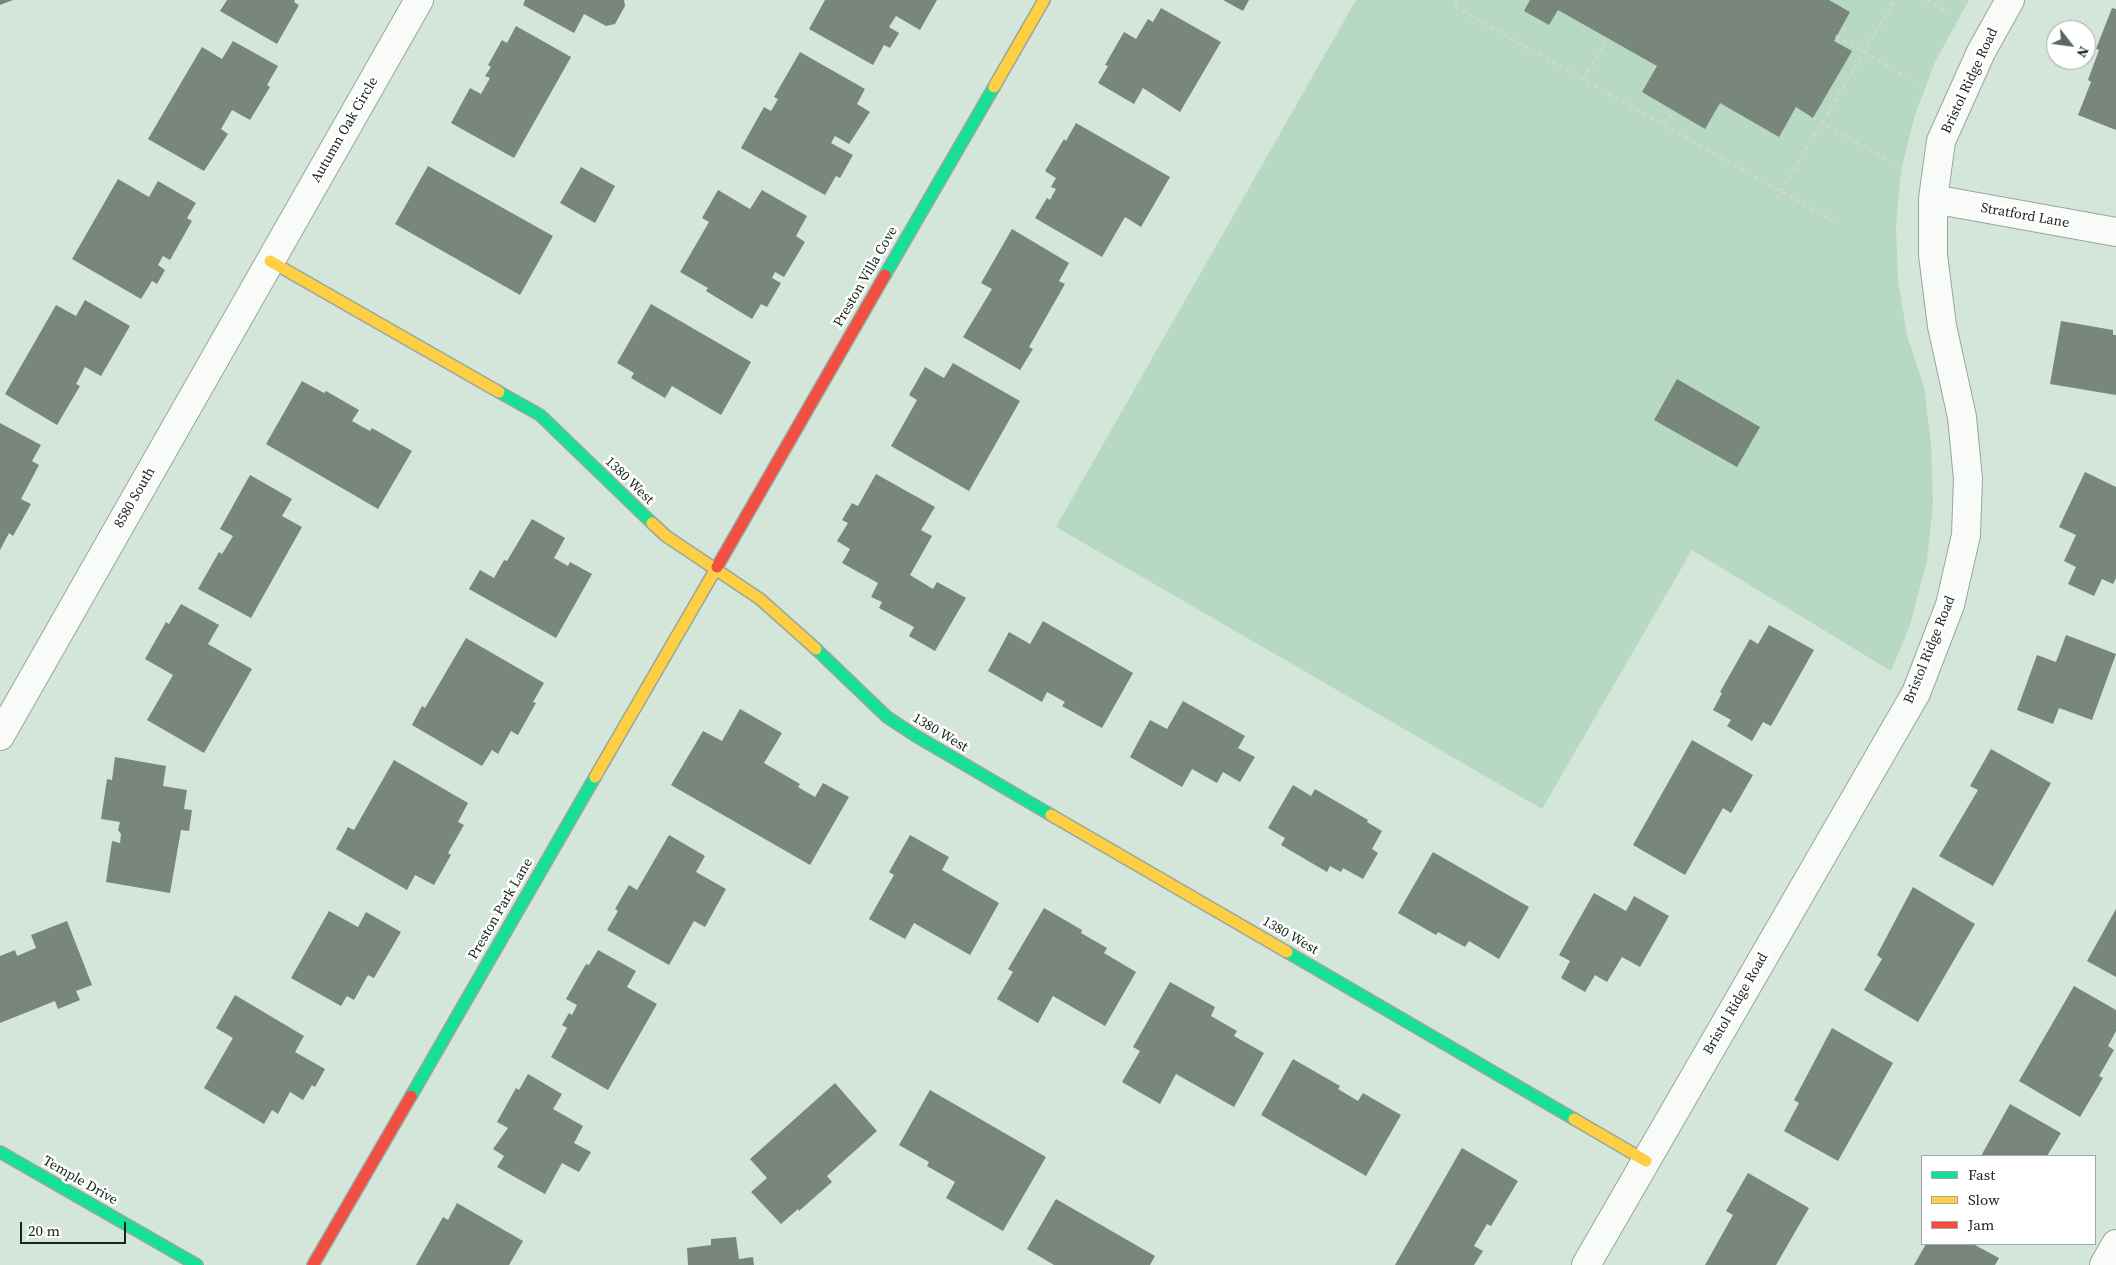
<!DOCTYPE html>
<html>
<head>
<meta charset="utf-8">
<style>
  body { margin:0 }
  #map { position:relative; width:2116px; height:1265px; overflow:hidden; background:#d4e6da; font-family:"Source Serif 4",serif }
  canvas { display:block }
  .legend { position:absolute; left:1921px; top:1155px; width:175px; height:90px; box-sizing:border-box; background:#fff; border:1px solid #a3a7a4; margin:0; padding:6px 9px; list-style:none; font-size:15px; color:#18241c }
  .legend li { display:flex; align-items:center; gap:10px; height:25px }
  .legend b { width:25px; border:1px solid #a3a7a4 }
  .north { position:absolute; left:2046px; top:20px; width:50px; height:50px; box-sizing:border-box; background:#fff; border:1px solid #a3a7a4; border-radius:50%; rotate:120deg; font-size:14px; font-weight:700; line-height:20px; text-align:center; color:#18241c }
  .north::after { content:''; display:block; margin:auto; width:18px; height:22px; background:#5a685e; clip-path:polygon(50% 0,100% 100%,50% 72%,0 100%) }
  .scale { position:absolute; left:20px; top:1222px; width:106px; height:22px; box-sizing:border-box; border:2px solid #18241c; border-top:0; padding-left:6px; font-size:15px; line-height:18px; white-space:nowrap; color:#18241c; -webkit-text-stroke:4px #fff; paint-order:stroke }
</style>
</head>
<body>
<div id="map">
<canvas width="2116" height="1265"></canvas>
<ul class="legend">
<li><b style="height:6px;background:#16e098"></b>Fast</li>
<li><b style="height:6px;background:#ffcf43"></b>Slow</li>
<li><b style="height:6px;background:#f24e42"></b>Jam</li>
</ul>
<div class="north">N</div>
<div class="scale">20 m</div>
</div>
<script>
const c = document.querySelector('canvas').getContext('2d');
c.lineJoin = 'round';
function fillPath(path, color) { c.fillStyle = color; c.fill(path, 'evenodd'); }
const poly = rows => new Path2D(rows.map(r => 'M' + r).join(''));
function strokePath(path, color, width, dash) { c.strokeStyle = color; c.lineWidth = width; c.lineCap = dash ? 'butt' : 'round'; c.setLineDash(dash || []); c.stroke(path); }
function drawText(font, color, halo, rows, align = 'center') {
  c.font = font + ' "Source Serif 4",serif'; c.lineWidth = 5; c.setLineDash([]); c.textBaseline = 'middle'; c.strokeStyle = halo; c.fillStyle = color; for (const [text, x, y, turn = 0] of rows) {
    c.save(); c.translate(x, y); c.rotate((+turn || 0) * Math.PI / 180); c.textAlign = isNaN(turn) ? turn : align; if (halo) c.strokeText(text, 0, 0); c.fillText(text, 0, 0); c.restore();
  }
}
fillPath(poly([
  [1356,0,1969,0,1935,62,1915,115,1901,171,1896,226,1898,281,1907,335,1924,387,1931,443,1933,505,1927,561,1910,625,1891,671,1692,550,1542,809,1056,527]
]), '#b7d8c1');
fillPath(poly([
  [0,0,13,0,0,5],
  [227,0,295,0,294,2,299,5,277,44,220,11],
  [525,0,624,0,625,6,615,24,606,26,584,14,574,33,523,5],
  [825,0,937,0,920,30,896,16,889,27,899,33,890,48,884,45,873,65,809,29],
  [1223,0,1249,0,1243,11],
  [1530,0,1829,0,1850,12,1834,41,1852,51,1813,118,1796,107,1779,137,1720,103,1705,129,1642,92,1657,66,1558,10,1549,25,1524,11],
  [1161,8,1221,42,1180,112,1143,88,1134,104,1098,83,1108,66,1105,65,1124,32,1136,39,1148,19,1153,22],
  [2112,8,2116,9,2116,130,2078,115,2091,82,2088,80,2099,50,2096,49],
  [516,26,571,57,514,158,451,123,470,88,481,94,490,78,485,76,491,67,488,65,502,40,507,43],
  [233,41,278,66,267,85,270,87,250,120,232,110,221,129,228,134,204,171,148,139,202,47,222,59],
  [800,52,865,89,857,104,870,112,849,144,835,136,831,143,853,155,840,178,836,176,825,195,741,148,764,107,771,111,778,99,774,97],
  [1076,123,1170,177,1141,227,1125,217,1102,257,1035,218,1047,198,1050,200,1056,189,1051,187,1056,178,1045,171,1064,139,1066,141],
  [428,166,553,236,520,295,395,224],
  [581,167,615,186,595,223,560,203],
  [118,179,149,197,158,181,196,203,187,218,192,221,170,260,163,256,158,265,165,270,157,284,152,281,141,299,72,259],
  [718,190,750,209,762,190,807,216,796,236,805,242,784,277,775,272,772,278,781,283,767,307,761,304,752,319,706,291,708,288,680,272,709,222,702,218],
  [1012,229,1069,263,1059,281,1065,284,1029,347,1033,349,1020,370,963,337,992,289,981,283],
  [85,300,130,326,101,376,85,367,76,384,80,386,57,425,5,394,56,305,76,316],
  [651,304,751,362,721,415,672,386,665,398,631,378,634,373,617,363],
  [2061,321,2113,330,2113,335,2116,335,2116,395,2050,384],
  [953,363,1020,401,969,491,891,446,917,400,909,395,925,367,944,378],
  [1677,379,1760,427,1737,467,1654,420],
  [302,381,324,393,326,391,359,410,352,421,370,431,372,428,412,451,378,509,266,444],
  [0,423,41,445,32,461,39,465,21,499,31,504,13,536,9,533,0,550],
  [2085,472,2116,487,2116,578,2113,584,2102,579,2094,596,2068,584,2076,567,2064,561,2076,535,2059,527],
  [876,474,935,507,921,530,932,536,910,575,933,589,937,582,966,598,935,651,909,636,914,627,879,608,882,602,871,597,878,583,842,563,850,549,837,541,848,523,842,520,852,503,858,506],
  [250,475,292,499,282,516,302,527,251,618,198,589,219,552,222,554,233,536,220,529],
  [532,519,565,538,554,558,568,566,570,562,592,574,556,638,469,589,480,570,494,578,504,560,507,561],
  [181,604,219,625,208,644,252,669,204,753,147,720,173,675,145,659,166,622,169,624],
  [1043,621,1133,673,1102,728,1062,706,1065,702,1047,692,1042,702,988,671,1009,632,1030,644],
  [1769,625,1814,650,1771,726,1763,722,1752,741,1727,726,1731,720,1713,710,1722,693,1720,692,1750,639,1758,644],
  [2066,635,2116,654,2092,720,2059,708,2053,724,2017,710,2037,655,2056,662],
  [466,638,544,683,533,702,536,703,518,735,511,731,498,754,492,750,482,766,412,725,422,706,425,708],
  [1183,701,1245,736,1238,748,1255,757,1240,782,1223,772,1217,783,1192,769,1182,787,1130,757,1150,720,1167,729],
  [740,709,782,733,764,763,800,784,798,787,815,797,823,783,849,797,810,865,671,785,703,731,722,741],
  [1692,740,1753,775,1731,813,1723,808,1685,875,1633,845],
  [1991,749,2051,783,1993,886,1939,856,1978,790,1970,786],
  [115,757,166,766,163,786,187,790,184,809,192,810,189,831,181,830,170,893,106,882,112,841,120,843,121,834,118,830,120,822,101,819,107,779,112,780],
  [394,760,468,803,458,822,464,825,448,853,451,855,434,885,415,875,407,890,336,849,348,827,354,830],
  [1293,785,1311,796,1315,789,1368,820,1367,822,1382,831,1372,849,1378,853,1363,879,1343,868,1341,872,1330,866,1327,872,1281,845,1285,838,1268,828],
  [669,835,705,856,696,872,726,889,705,927,694,921,669,965,607,930,618,911,615,909,629,885,637,890],
  [910,835,949,857,942,870,999,903,970,955,914,923,905,939,869,919,894,875,889,872],
  [1433,852,1529,907,1499,959,1469,941,1465,947,1438,932,1436,935,1398,913],
  [1913,887,1975,924,1918,1022,1864,990,1882,959,1877,955],
  [1594,893,1626,911,1634,896,1669,916,1640,967,1622,957,1607,982,1595,975,1585,992,1561,978,1570,961,1559,955],
  [1044,908,1082,930,1081,933,1107,948,1104,953,1136,972,1105,1026,1053,996,1038,1023,997,999,1013,972,1008,969],
  [2116,909,2116,977,2087,961],
  [329,911,358,927,366,912,401,932,374,978,368,975,354,1000,347,996,341,1006,291,978],
  [67,921,92,985,76,991,80,1000,58,1009,55,1001,0,1023,0,956,15,950,17,956,36,948,31,935],
  [598,950,636,971,627,987,657,1004,608,1090,551,1057,567,1028,562,1025,569,1013,572,1015,577,1005,566,999,586,964,589,965],
  [1170,982,1215,1007,1211,1016,1237,1031,1234,1036,1264,1053,1234,1107,1176,1074,1160,1104,1122,1082,1140,1051,1133,1047],
  [2074,986,2116,1010,2116,1031,2108,1046,2114,1050,2099,1076,2103,1078,2080,1117,2019,1081],
  [235,995,304,1036,295,1052,325,1069,315,1087,312,1085,303,1100,290,1092,278,1114,272,1110,264,1124,204,1088,233,1038,216,1028],
  [1832,1028,1893,1063,1838,1161,1784,1131,1799,1103,1794,1100],
  [1293,1059,1340,1086,1338,1089,1358,1101,1363,1093,1401,1115,1366,1176,1261,1115],
  [528,1074,562,1094,553,1109,583,1126,574,1143,591,1152,579,1172,562,1163,545,1194,497,1167,504,1156,493,1149,508,1128,497,1122,516,1088,519,1090],
  [835,1083,877,1131,827,1176,832,1182,799,1211,798,1209,781,1224,751,1192,767,1178,750,1159],
  [930,1090,1046,1157,1003,1231,946,1198,955,1182,927,1166,929,1162,899,1145],
  [2010,1104,2061,1133,2047,1156,1981,1156],
  [1462,1148,1518,1181,1491,1226,1487,1224,1474,1246,1483,1251,1474,1265,1395,1265],
  [1748,1173,1809,1208,1776,1265,1705,1265,1733,1215,1726,1211],
  [1056,1199,1155,1256,1150,1265,1054,1265,1027,1249],
  [457,1203,523,1241,509,1265,416,1265,443,1217,448,1220],
  [736,1237,739,1259,753,1257,754,1265,688,1265,687,1248,711,1245,711,1239],
  [1926,1244,1973,1244,1999,1258,1995,1265,1914,1265]
]), '#78867c');
const street = poly([
  [1933,199,2116,232],
  [0,736,419,0],
  [1586,1265,1916,693,1950,605,1966,535,1968,479,1962,417,1942,326,1933,255,1933,199,1941,141,1981,52,2010,0],
  [2104,1265,2116,1244]
]);
const fast = poly([
  [885,275,994,87],
  [499,392,540,415,652,523],
  [816,649,887,717,916,736,1051,815],
  [1287,952,1574,1119],
  [411,1096,595,777],
  [0,1152,197,1265]
]);
const slow = poly([
  [994,87,1044,0],
  [270,261,499,392],
  [652,523,666,536,760,599,816,649],
  [595,777,717,567],
  [1051,815,1287,952],
  [1574,1119,1646,1161]
]);
const jam = poly([
  [717,567,885,275],
  [313,1265,411,1096]
]);
strokePath(street, '#98a69c', 30);
strokePath(fast, '#98a69c', 14);
strokePath(slow, '#98a69c', 14);
strokePath(jam, '#98a69c', 14);
strokePath(poly([
  [1457,0,1454,6,1833,221],
  [1927,0,1950,13],
  [1836,36,1914,81],
  [1584,79,1607,38],
  [1813,118,1891,162],
  [1665,125,1673,111],
  [1777,198,1895,0]
]), '#cfd5d1', 3, [4, 4]);
strokePath(street, '#f9fbf9', 28);
strokePath(fast, '#16e098', 11);
strokePath(slow, '#ffcf43', 11);
strokePath(jam, '#f24e42', 11);
drawText('14px', '#18241c', '#fff', [
  ["Bristol Ridge Road",1970,81,-65],
  ["Autumn Oak Circle",345,130,-60],
  ["Stratford Lane",2025,216,10],
  ["Preston Villa Cove",866,277,-60],
  ["1380 West",629,481,44],
  ["8580 South",135,498,-60],
  ["Bristol Ridge Road",1930,650,-68],
  ["1380 West",940,733,31],
  ["Preston Park Lane",501,909,-60],
  ["1380 West",1290,936,30],
  ["Bristol Ridge Road",1736,1004,-60],
  ["Temple Drive",80,1181,30]
]);
</script>
</body>
</html>
